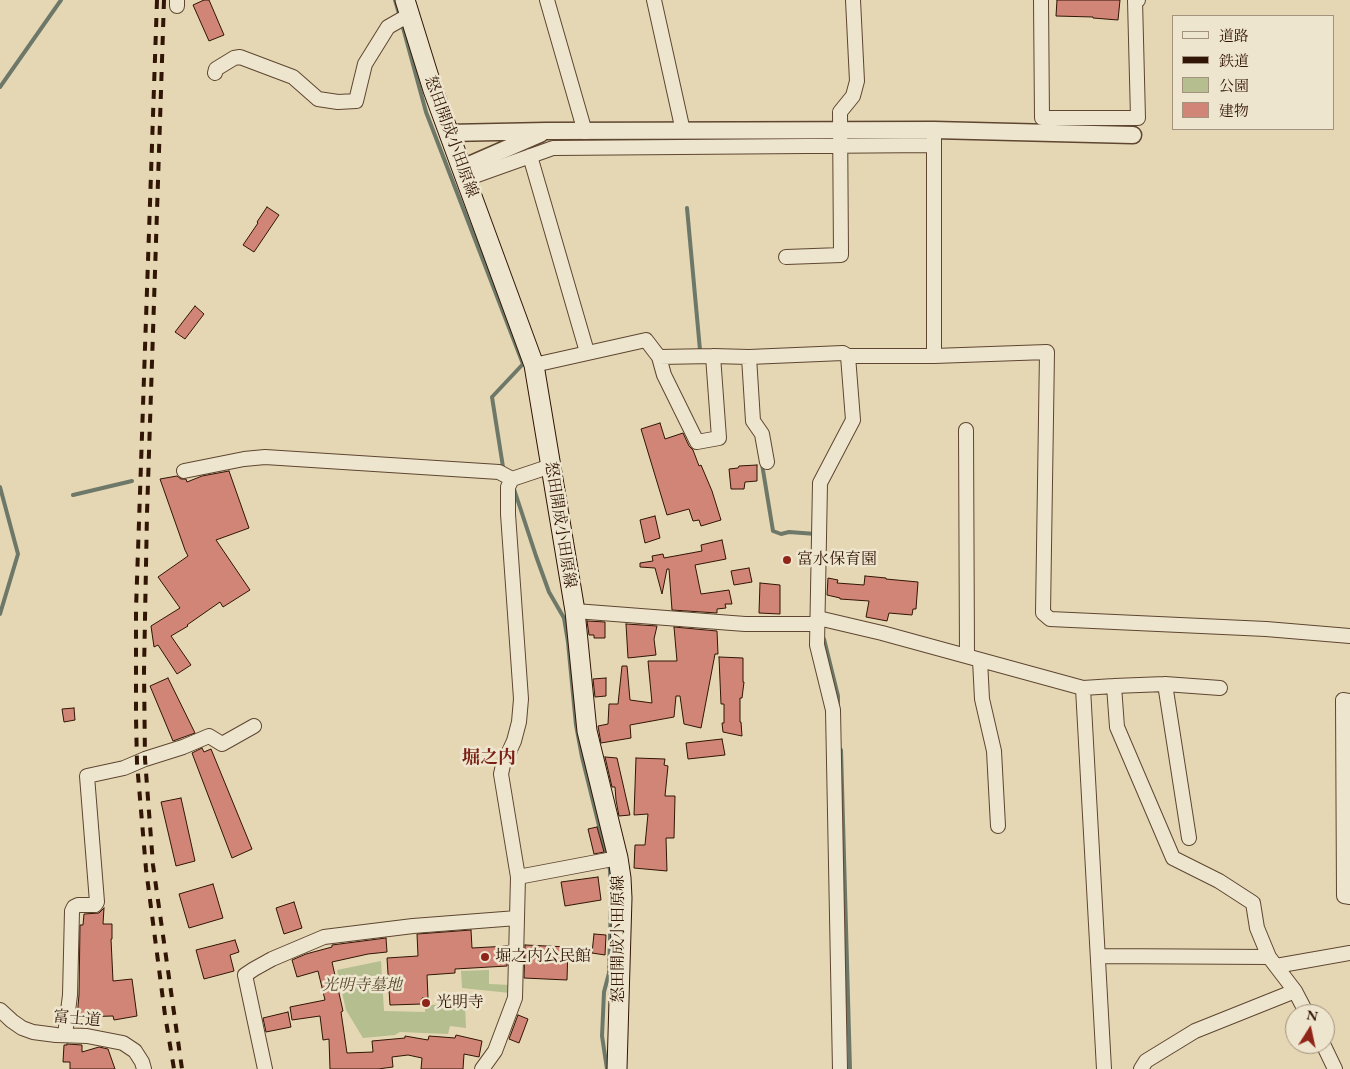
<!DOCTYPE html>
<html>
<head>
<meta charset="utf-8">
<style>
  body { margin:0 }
  #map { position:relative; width:1350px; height:1069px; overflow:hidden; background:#e5d7b4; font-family:"EB Garamond","Noto Serif JP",serif }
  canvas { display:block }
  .legend { position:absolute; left:1172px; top:15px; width:162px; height:115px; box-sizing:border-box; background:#eee5ce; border:1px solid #a2927e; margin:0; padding:6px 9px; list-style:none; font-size:15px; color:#311505 }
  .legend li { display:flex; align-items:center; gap:10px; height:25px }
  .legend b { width:25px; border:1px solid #a2927e }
  .north { position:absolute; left:1285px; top:1004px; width:50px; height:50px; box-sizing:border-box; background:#eee5ce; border:1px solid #a2927e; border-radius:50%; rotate:10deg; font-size:14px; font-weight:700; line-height:20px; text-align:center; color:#311505 }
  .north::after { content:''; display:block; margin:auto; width:18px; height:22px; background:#8f2418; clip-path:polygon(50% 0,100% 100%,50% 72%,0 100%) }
</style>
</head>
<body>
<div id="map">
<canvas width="1350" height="1069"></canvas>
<ul class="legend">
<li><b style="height:6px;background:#eee5ce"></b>道路</li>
<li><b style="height:6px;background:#311505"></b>鉄道</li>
<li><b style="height:14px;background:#b4be8e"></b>公園</li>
<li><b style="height:14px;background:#d08576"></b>建物</li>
</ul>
<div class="north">N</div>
</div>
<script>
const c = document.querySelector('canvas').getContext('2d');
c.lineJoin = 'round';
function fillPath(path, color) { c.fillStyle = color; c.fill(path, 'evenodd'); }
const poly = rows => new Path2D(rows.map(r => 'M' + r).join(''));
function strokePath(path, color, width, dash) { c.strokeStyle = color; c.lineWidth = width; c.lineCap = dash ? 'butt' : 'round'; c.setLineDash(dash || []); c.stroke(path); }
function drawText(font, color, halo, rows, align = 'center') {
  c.font = font + ' "EB Garamond","Noto Serif JP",serif'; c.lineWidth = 5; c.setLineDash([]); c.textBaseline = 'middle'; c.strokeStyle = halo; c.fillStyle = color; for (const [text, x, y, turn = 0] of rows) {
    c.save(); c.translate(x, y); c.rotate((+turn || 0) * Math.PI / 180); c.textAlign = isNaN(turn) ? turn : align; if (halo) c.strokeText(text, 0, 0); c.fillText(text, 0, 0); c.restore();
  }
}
fillPath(poly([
  [381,961,384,1011,425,1012,425,1005,465,1004,466,1028,450,1026,448,1034,400,1032,395,1035,363,1038,346,1010,337,970],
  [489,970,489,984,511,985,510,993,462,988,461,971]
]), '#b4be8e');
strokePath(poly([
  [395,0,400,17],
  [402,24,426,112,523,364,492,397,503,467,505,471],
  [0,87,61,0],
  [687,208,700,350],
  [762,464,773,531,781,534,789,532,816,534],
  [513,486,536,556,549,592,564,618,568,642,576,725,582,757,610,870,611,903,609,973,604,992,602,1036,607,1069],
  [0,487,18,554,0,614],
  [73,495,132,481],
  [824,639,838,696,838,705],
  [841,750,850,1069]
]), '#6e7869', 4);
const building = poly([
  [204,0,209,0,224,35,209,41,193,5,204,0],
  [1057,0,1120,0,1118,20,1093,18,1093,17,1056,16,1057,0],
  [267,207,279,215,254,252,243,245,258,223,257,222,267,207],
  [195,306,204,314,185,339,175,332,195,306],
  [660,423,665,439,683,433,689,446,693,450,699,466,701,465,712,491,721,520,701,526,699,520,693,521,689,509,667,515,641,429,660,423],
  [757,465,757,481,745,482,744,489,731,489,729,469,738,468,739,466,757,465],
  [229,471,249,528,216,540,250,590,223,607,220,602,187,625,188,626,171,636,191,665,177,674,158,645,154,647,151,626,180,608,158,577,188,556,185,550,160,479,177,476,181,479,186,479,187,482,202,476,229,471],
  [655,516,660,538,645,543,640,520,655,516],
  [722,540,726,559,695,565,701,594,729,590,732,604,725,604,726,608,717,609,717,613,672,610,669,569,667,569,662,594,655,568,640,567,640,563,653,561,652,556,663,554,664,558,702,551,701,545,722,540],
  [749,568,752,582,734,585,731,571,749,568],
  [865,576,886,578,886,579,918,582,916,609,913,609,912,615,889,613,887,621,866,617,869,601,840,599,840,598,827,595,828,578,838,580,837,583,864,585,865,576],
  [760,583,780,585,780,614,759,613,760,583],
  [587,621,605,622,605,638,594,638,594,635,589,635,587,621],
  [626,624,657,626,654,639,656,655,628,658,626,624],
  [674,627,717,631,718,654,715,654,701,728,684,724,680,696,676,696,674,717,630,725,631,738,601,743,598,726,608,724,609,704,618,704,622,666,627,666,630,700,652,703,648,661,677,661,674,627],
  [719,657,743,658,743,682,744,682,742,698,740,698,740,722,741,722,742,736,723,732,722,723,724,723,724,704,721,704,719,657],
  [168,678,195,733,173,741,150,686,168,678],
  [606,678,606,696,595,697,593,679,606,678],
  [74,708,75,720,64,722,62,709,74,708],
  [722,739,725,755,688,759,686,743,722,739],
  [202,748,204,752,211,749,252,849,232,858,192,753,202,748],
  [605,757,617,758,630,815,619,816,616,800,615,787,612,787,605,757],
  [636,758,665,759,664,765,668,766,665,796,675,796,674,838,666,838,667,871,634,868,635,845,645,845,648,814,634,815,636,758],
  [181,798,195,861,176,866,161,802,181,798],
  [597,827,604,852,594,854,588,829,597,827],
  [598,877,601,900,565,906,561,882,598,877],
  [213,884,223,918,189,928,179,894,213,884],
  [294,902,302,928,284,934,276,908,294,902],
  [104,908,103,924,112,924,112,939,111,939,113,981,132,979,137,1016,114,1020,113,1016,77,1017,79,995,80,925,83,925,84,914,99,913,104,908],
  [471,930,472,948,508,946,507,966,455,969,455,973,427,975,428,998,422,998,422,1004,390,1005,387,958,418,956,417,934,471,930],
  [594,934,606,935,605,955,592,953,594,934],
  [386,938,387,952,368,954,332,962,343,1011,341,1012,347,1053,373,1052,372,1041,405,1038,405,1036,428,1040,429,1036,455,1038,456,1035,482,1041,479,1057,464,1054,463,1069,421,1069,422,1058,408,1055,392,1057,393,1067,378,1069,330,1069,329,1039,323,1040,320,1016,292,1020,290,1007,325,1000,318,971,297,977,292,960,306,954,332,947,332,945,386,938],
  [235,940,239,952,230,955,234,971,204,979,196,950,235,940],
  [525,945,568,947,567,980,524,978,525,945],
  [288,1012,291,1027,266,1032,263,1018,288,1012],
  [518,1015,528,1019,519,1043,509,1039,518,1015],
  [67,1044,82,1045,82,1052,99,1047,108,1049,115,1069,70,1069,70,1062,63,1062,64,1045,67,1045,67,1044]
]);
fillPath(building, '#d08576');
strokePath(building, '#311505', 1);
const minor = poly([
  [547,0,585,132],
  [654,0,683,131],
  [1041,0,1042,118,1138,118,1135,0,1138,0],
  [177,6,177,0],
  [215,73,216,69,234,58,240,57,293,77,318,99,338,102,356,101,365,64,388,27,409,15],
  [530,156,587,352],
  [466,179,553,148,934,145],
  [786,257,841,255,840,112,853,96,857,81,853,0],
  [934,356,1047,352,1043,613,1050,619,1266,629,1350,636],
  [659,357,664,375,697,442,719,438,713,356],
  [749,357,753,421,762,434,767,462],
  [534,365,646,340,659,357,713,356,749,357,843,353,848,356,934,356,934,130],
  [966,430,967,656],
  [184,471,244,459,265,457,499,472,512,479,551,466],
  [512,479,508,487,508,514,521,699,519,722,514,741,503,765,501,774,518,877],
  [575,611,745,624,818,624],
  [818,618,882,633,1083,688,1104,1069],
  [980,660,982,699,994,751,998,826],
  [1165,684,1189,838],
  [1114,686,1117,727,1173,858,1219,881,1253,903,1257,928,1269,957,1295,991,1307,1014],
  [1083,688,1114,686,1165,684,1220,688],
  [1350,701,1343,700,1344,896,1350,897],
  [1098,956,1269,957],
  [1276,966,1350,953],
  [0,1010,12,1021,22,1028,33,1032,56,1035,87,1036,123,1043,135,1051,142,1062,144,1069],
  [65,1035,70,995,72,911,74,907,78,905,95,905,97,902,87,776,124,768,145,759,183,747,209,736,222,744,254,726],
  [1323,1044,1335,1069],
  [265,1069,245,975,254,969,272,959,324,937,413,926,517,918,518,877,618,858],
  [482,1069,495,1051,515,998,517,918],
  [840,1069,833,710,817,645,820,483,853,420,848,356],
  [1141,1069,1146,1061,1195,1031,1295,991]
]);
const tertiary = poly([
  [448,133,546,131,934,130,1133,135],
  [462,168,540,134]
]);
const secondary = poly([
  [405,0,433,90,534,365,575,611,587,731,618,858,621,878,622,898,617,1069]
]);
strokePath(minor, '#5e4631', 16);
strokePath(tertiary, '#5e4631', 19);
strokePath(secondary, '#311505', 21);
strokePath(minor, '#eee5ce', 14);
strokePath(tertiary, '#eee5ce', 16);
strokePath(secondary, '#eee5ce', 19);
strokePath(poly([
  [157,0,136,609,136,718,137,763,146,869,165,1015,174,1069],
  [164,0,147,513,144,671,145,759,153,865,182,1069]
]), '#311505', 4, [9, 9]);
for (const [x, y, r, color] of [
  [787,560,5,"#8f2418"],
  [485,957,5,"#8f2418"],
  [426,1003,5,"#8f2418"]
]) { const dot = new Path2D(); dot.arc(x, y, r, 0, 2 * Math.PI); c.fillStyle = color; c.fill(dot); strokePath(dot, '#eee5ce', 2); }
drawText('16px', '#311505', '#eee5ce', [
  ["怒田開成小田原線",451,137,70],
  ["怒田開成小田原線",560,525,81],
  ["怒田開成小田原線",619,939,-90],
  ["富士道",77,1019,5]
]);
drawText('16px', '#311505', '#eee5ce', [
  ["富水保育園",797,560],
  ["堀之内公民館",495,957],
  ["光明寺",436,1003]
], 'left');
drawText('italic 16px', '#58482e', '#eee5ce', [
  ["光明寺墓地",362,986]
]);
drawText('bold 18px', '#7a1f14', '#eee5ce', [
  ["堀之内",489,758]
]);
</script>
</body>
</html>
